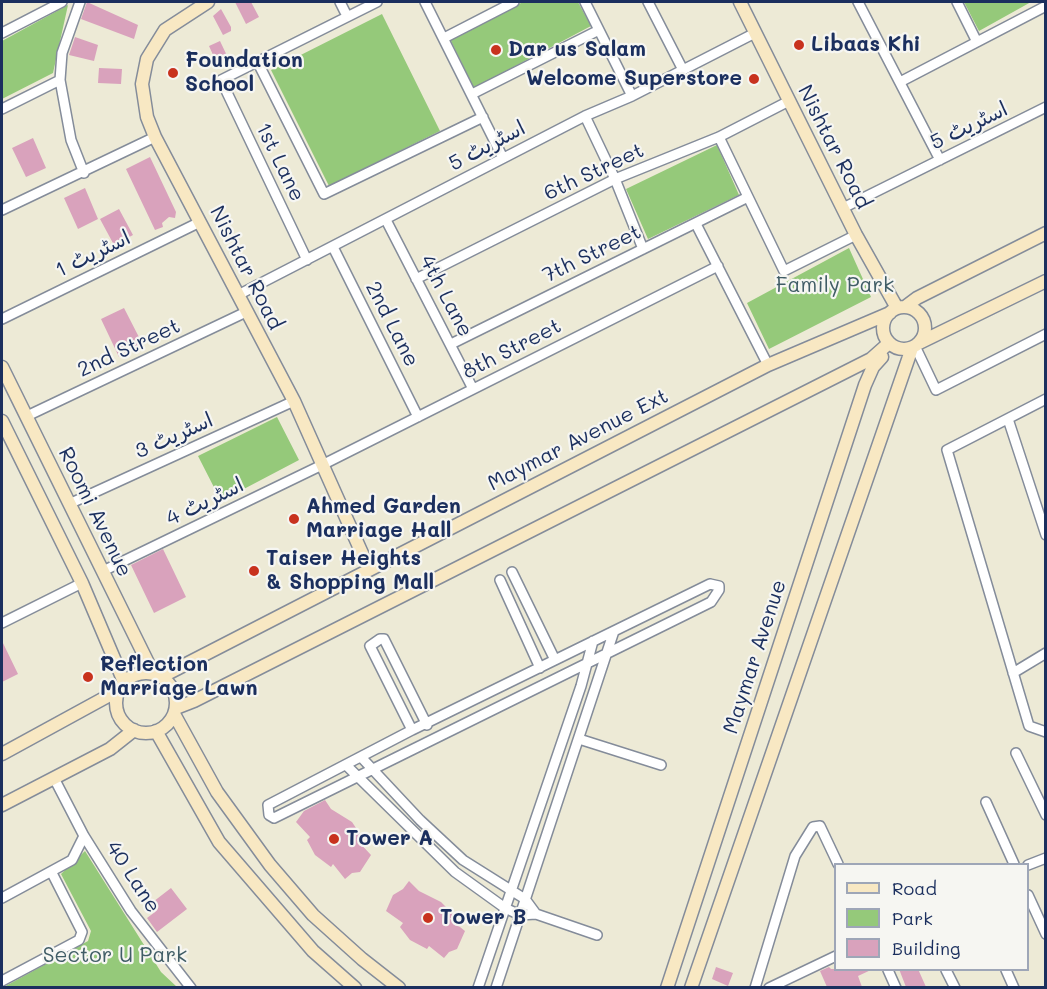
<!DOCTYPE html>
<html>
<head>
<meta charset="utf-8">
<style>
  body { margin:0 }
  #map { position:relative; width:1047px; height:989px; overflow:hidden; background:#edead6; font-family:Mali,sans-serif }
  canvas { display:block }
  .frame { position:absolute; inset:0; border:3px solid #1b2f5e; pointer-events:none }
  .legend { position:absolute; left:834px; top:863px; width:195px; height:108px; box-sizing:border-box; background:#f6f6f2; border:2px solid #9ea6b7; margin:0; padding:8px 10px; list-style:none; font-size:18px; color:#1b2f5e }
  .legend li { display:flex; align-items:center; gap:12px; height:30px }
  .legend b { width:30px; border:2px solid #9ea6b7 }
</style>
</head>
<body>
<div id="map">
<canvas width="1047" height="989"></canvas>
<div class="frame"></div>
<ul class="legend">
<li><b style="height:8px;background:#f8e8c3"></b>Road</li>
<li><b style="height:16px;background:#95c97a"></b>Park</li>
<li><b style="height:16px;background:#d9a2bc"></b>Building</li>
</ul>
</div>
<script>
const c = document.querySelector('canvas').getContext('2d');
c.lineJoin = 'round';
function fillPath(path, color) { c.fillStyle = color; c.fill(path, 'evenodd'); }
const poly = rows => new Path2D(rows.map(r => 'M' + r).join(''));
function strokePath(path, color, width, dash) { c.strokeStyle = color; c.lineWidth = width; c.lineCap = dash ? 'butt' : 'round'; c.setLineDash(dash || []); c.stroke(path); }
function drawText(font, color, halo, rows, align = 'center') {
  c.font = font + ' Mali,"Playpen Sans Arabic",sans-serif'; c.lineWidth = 4.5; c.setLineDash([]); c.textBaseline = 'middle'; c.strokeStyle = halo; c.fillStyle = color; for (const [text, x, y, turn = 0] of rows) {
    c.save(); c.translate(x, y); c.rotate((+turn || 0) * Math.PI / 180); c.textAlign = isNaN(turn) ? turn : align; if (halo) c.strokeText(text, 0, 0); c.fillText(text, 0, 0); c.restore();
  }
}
fillPath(poly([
  [523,2,578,2,591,26,474,88,450,39],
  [964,2,1031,2,979,31],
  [68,5,53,73,2,99,2,41],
  [382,14,440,131,329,186,271,70],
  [717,145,739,195,648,239,626,189],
  [849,248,871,297,769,349,747,303],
  [277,417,299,460,221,501,198,456],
  [85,851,161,972,177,987,2,988,88,941,91,931,61,874]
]), '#95c97a');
fillPath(poly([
  [87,2,138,25,134,39,81,19],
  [235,2,251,2,259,17,246,24],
  [221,9,231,27,231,31,223,35,213,16],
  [75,37,98,45,94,61,69,55],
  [220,41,230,62,219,68,209,46],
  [99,68,122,69,121,84,98,83],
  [33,138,46,168,26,177,12,148],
  [150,157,176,212,175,218,169,217,162,223,163,227,155,230,126,169],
  [85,188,98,219,78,229,64,198],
  [119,209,133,235,114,245,100,219],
  [124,308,143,345,119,357,101,319],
  [163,549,186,597,154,613,131,565],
  [2,641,18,674,2,682],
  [325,800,331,809,352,822,362,837,358,841,371,855,360,872,352,873,345,879,333,864,331,867,315,855,307,840,310,837,296,822,304,811],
  [409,881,419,891,441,902,453,914,450,919,465,931,457,949,449,952,444,958,429,946,427,949,410,940,400,927,403,923,386,911,393,895,403,889],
  [171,888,187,909,157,932,147,918,155,912,149,905],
  [716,967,733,973,728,986,712,979],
  [829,967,831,969,873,969,858,976,862,987,827,987,820,971],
  [899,969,918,969,926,987,906,987]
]), '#d9a2bc');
const street = poly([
  [80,2,62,53,60,80,71,140,84,173],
  [340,2,347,16],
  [425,2,503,158],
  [585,2,632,96],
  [648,2,683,70],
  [858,2,940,160],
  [957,2,977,42],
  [2,33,62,2],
  [444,38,514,2],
  [258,63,324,194,483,117],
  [900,82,1046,6],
  [472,94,599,30],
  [2,109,60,80],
  [585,116,615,179,643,249],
  [719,137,784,271,856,235],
  [843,208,1046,107],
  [2,210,155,137],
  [386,220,473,389],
  [696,224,768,365],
  [333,247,418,417],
  [307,260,221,80,377,2],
  [416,279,615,179,719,137,789,101],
  [238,295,585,116,632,96,755,33],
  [2,319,200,222],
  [451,344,748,197],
  [915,346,936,390,1046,334],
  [1046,399,947,450,1029,726,1046,732],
  [27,416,246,312],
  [1008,419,1046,535],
  [69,504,294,401],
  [103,571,322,465,718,266],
  [512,572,555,660],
  [500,580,540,668],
  [710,584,719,586,719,590,711,602,274,818,269,815,268,805,412,730,710,584],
  [2,623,82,583],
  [1013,673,1046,653],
  [412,730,370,646,380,639,384,639,427,725],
  [579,739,661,765],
  [1016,753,1046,815],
  [361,757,420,820,463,860,525,899,536,914],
  [346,765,455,872,505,908,520,915,536,914,597,935],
  [55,780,84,836,131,911,191,988],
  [986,802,1014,864],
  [1028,865,1046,858],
  [1028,895,1046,934],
  [2,898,72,860,84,836],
  [888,970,896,988],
  [946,970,955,988],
  [1006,970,1014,988],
  [2,981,79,940,82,932,52,873],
  [478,988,581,686,593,641],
  [496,988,614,631],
  [755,988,795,856,813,827,820,826,838,864],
  [769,988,836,956]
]);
const secondary = poly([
  [208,2,165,30,147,59,142,84,147,117,155,137,294,401,369,569],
  [740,2,856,235,897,308],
  [905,307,917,298,1046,233],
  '883 328a21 21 0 1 1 42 0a21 21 0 1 1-42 0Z',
  [919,343,1046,281],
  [2,367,153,673],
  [2,421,82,583,124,682],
  '116 703a30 30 0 1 1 60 0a30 30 0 1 1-60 0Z',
  [161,677,768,365,890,313],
  [176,708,194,701,871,359,889,343],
  [174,714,217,792,270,865,313,915,362,959,399,988],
  [156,731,219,842,313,951,355,988],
  [2,754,119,690],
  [2,805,110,749,134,730],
  [667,988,865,385,873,367,882,357],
  [691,988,912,348]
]);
strokePath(street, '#848c9a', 12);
strokePath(secondary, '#848c9a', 15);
strokePath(street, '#fff', 9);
strokePath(secondary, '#f8e8c3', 12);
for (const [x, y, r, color] of [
  [799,45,6,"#c8321e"],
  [496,50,6,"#c8321e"],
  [173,73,6,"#c8321e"],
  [754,79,6,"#c8321e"],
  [294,519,6,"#c8321e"],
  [254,571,6,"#c8321e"],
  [88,677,6,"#c8321e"],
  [334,839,6,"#c8321e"],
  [428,918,6,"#c8321e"]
]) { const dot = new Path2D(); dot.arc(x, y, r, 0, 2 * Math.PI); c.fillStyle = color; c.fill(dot); strokePath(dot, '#f6f6f2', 2); }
drawText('bold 21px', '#1b2f5e', '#f6f6f2', [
  ["Libaas Khi",811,45],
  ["Dar us Salam",508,50],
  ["Foundation",185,61],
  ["School",185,85],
  ["Welcome Superstore",742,79,"right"],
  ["Ahmed Garden",306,507],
  ["Marriage Hall",306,531],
  ["Taiser Heights",266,559],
  ["& Shopping Mall",266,583],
  ["Reflection",100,665],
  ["Marriage Lawn",100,689],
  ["Tower A",346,839],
  ["Tower B",440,918]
], 'left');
drawText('21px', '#1b2f5e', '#f6f6f2', [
  ["اسٹریٹ 5",969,126,-26],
  ["اسٹریٹ 5",487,146,-28],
  ["Nishtar Road",834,147,63],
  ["1st Lane",280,162,64],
  ["6th Street",594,172,-25],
  ["اسٹریٹ 1",93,254,-26],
  ["7th Street",592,254,-26],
  ["Nishtar Road",246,268,63],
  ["4th Lane",446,296,62],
  ["2nd Lane",392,324,63],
  ["2nd Street",129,348,-25],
  ["8th Street",512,349,-27],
  ["اسٹریٹ 3",174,436,-24],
  ["Maymar Avenue Ext",578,440,-27],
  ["اسٹریٹ 4",205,502,-26],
  ["Roomi Avenue",95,512,64],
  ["Maymar Avenue",755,657,-72],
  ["40 Lane",133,877,57]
]);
drawText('21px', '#405d66', '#f6f6f2', [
  ["Family Park",835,286],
  ["Sector U Park",115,956]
]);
</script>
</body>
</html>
